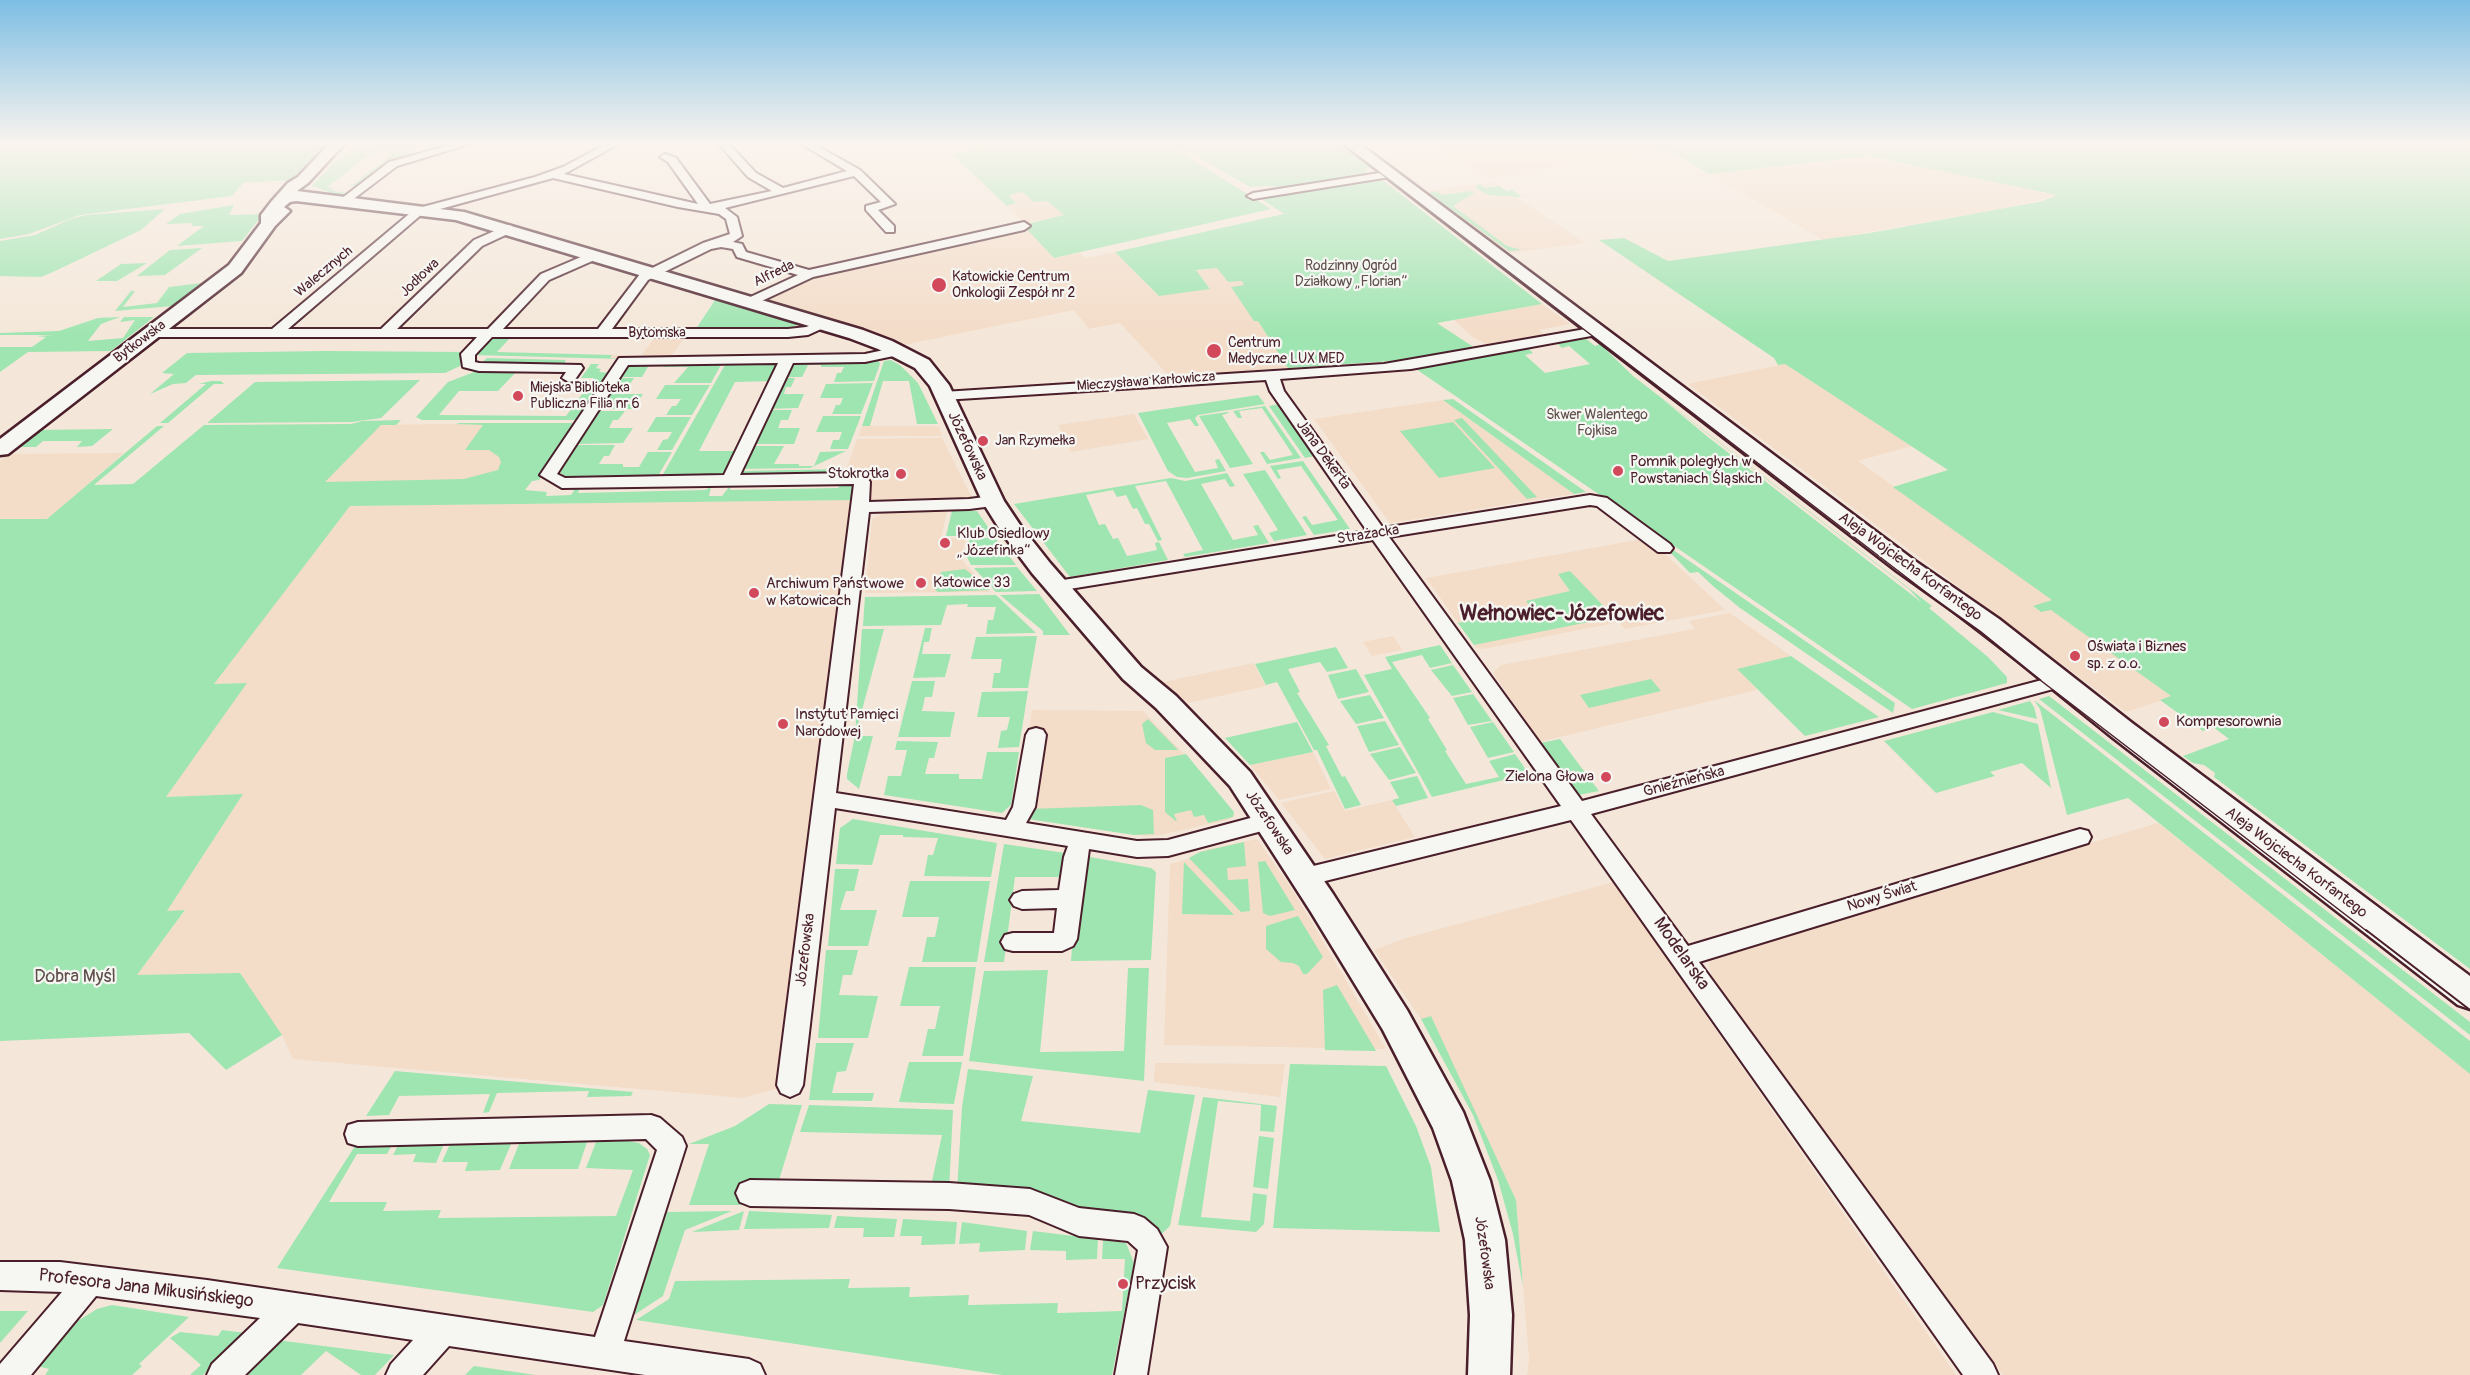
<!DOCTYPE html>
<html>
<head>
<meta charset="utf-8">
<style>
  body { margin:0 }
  canvas { display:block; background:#f4e7d9 }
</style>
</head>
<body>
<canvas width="2470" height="1375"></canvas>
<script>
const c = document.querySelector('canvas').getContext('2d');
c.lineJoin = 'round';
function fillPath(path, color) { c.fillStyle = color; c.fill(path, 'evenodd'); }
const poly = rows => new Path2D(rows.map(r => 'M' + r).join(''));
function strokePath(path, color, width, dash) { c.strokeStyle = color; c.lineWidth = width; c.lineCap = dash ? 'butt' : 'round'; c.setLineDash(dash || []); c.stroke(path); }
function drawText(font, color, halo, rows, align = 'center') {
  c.font = font + ' Pangolin,sans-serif'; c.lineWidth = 4.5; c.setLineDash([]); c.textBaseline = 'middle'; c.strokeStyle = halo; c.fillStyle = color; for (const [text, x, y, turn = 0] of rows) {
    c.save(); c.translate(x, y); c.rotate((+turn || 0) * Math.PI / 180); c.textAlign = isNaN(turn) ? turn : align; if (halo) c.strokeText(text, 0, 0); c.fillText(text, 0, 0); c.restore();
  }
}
fillPath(poly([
  [1431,142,1652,142,1650,144,1660,149,1488,179],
  [1868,156,2059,195,2005,208,1823,240,1709,174],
  [1493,182,1507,191,1585,243,1510,253,1421,192],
  [1028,185,1065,215,1024,223,993,192],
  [1027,228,1054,258,1081,253,1086,258,1115,252,1159,296,1210,288,1195,271,1218,268,1242,281,1245,285,1231,288,1258,321,1288,368,1170,377,1120,323,1089,329,1074,310,903,345,842,322,767,300,813,276],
  [1542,304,1570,324,1539,330,1544,335,1487,344,1474,338,1454,320],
  [655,337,685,337,669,359,609,358,612,355,641,356],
  [1785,364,1911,446,1858,461,2053,600,2033,607,2041,612,2051,609,2172,697,2126,712,1688,384],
  [1443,400,1574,494,1390,523,1314,419],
  [1134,414,1148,439,1071,452,1058,425],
  [453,424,545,426,502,487,194,492,263,426],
  [862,426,939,426,942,436,858,436],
  [942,438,973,500,864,502,844,476,857,439],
  [124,453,47,519,0,519,0,461,8,454],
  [857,500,783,1087,743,1098,293,1059,282,1035,137,975,185,911,167,911,243,794,166,797,246,683,213,684,350,506],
  [947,512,941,538,966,538,962,555,963,561,990,592,865,593,872,519,884,513],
  [1648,538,1725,610,1625,629,1619,622,1483,649,1476,648,1426,578],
  [1730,613,1791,656,1738,669,1757,690,1539,742,1493,673,1501,665,1695,629,1689,621],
  [1393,636,1403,650,1372,656,1363,642],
  [1253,663,1266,686,1188,703,1164,682],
  [1032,710,1143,711,1183,753,1235,815,1228,820,1160,835,1146,836,1012,814,1017,806],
  [1313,752,1331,789,1279,800,1250,765],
  [1334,791,1345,811,1392,800,1415,837,1325,859,1281,803],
  [2158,823,2470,1074,2470,1375,2003,1375,1712,977,1709,964,1712,955],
  [1257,839,1294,892,1386,1049,1164,1045,1170,864,1188,859,1200,851],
  [1614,882,1688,990,1956,1375,1527,1375,1529,1359,1516,1200,1430,1016,1421,1019,1374,950,1406,938],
  [1155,1063,1285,1064,1280,1097,1154,1082]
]), '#f3dcc8');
fillPath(poly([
  [0,142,329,142,291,180,243,183,232,196,80,215,29,234,0,239],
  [358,142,439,142,433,147,378,148,327,187,333,188,331,190,334,191,348,193,343,197,312,186,334,163,345,156],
  [1013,142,1164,142,1271,209,1054,258,1023,225,1064,215,1047,201,1034,202,1024,193,1017,192,1009,196,1016,203,1007,206,952,154],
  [1172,142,1338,142,1372,168,1365,169,1368,174,1285,187,1263,186,1250,187],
  [1652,142,2470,142,2470,969,2214,777,2215,773,2204,765,2193,763,2183,756,2229,739,2213,727,2203,731,2160,700,2171,696,2051,610,2041,612,2033,606,2052,600,1893,487,1948,470,1785,364,1778,365,1774,358,1599,240,1624,238,1668,261,1870,233,2043,201,2057,195,1868,156,1709,174,1674,153,1650,144],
  [397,151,420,152,398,159,358,186,347,185,354,184,392,154,386,154],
  [1381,179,1542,304,1437,323,1475,348,1391,361,1288,368,1258,321,1254,321,1231,287,1244,285,1242,281,1228,282,1217,268,1196,270,1210,289,1159,296,1115,252,1284,214,1260,198],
  [1479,184,1486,188,1499,186,1507,191,1512,190,1522,197,1488,195,1475,187],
  [1436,191,1443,195,1471,191,1474,193,1453,206,1507,246,1521,250,1509,251,1429,193],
  [234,205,229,215,263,214,242,241,177,246,204,226,191,226,193,223,166,224,180,214],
  [165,209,141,230,53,272,41,277,0,276,0,241,35,235,71,219,87,215],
  [202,248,165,275,137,276,170,250],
  [147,263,117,281,96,281,121,264],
  [202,283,172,306,115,311,131,291,135,291,123,307,157,303,169,287],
  [695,290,798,322,799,324,791,328,696,329,715,300,691,292],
  [120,317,101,324,88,341,123,338,135,320,120,322,124,317,154,317,111,351,28,352,0,372,0,347,32,347,46,337,36,336,54,335,0,335,0,333,59,331,98,318],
  [496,337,511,337,497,352,612,355,610,358,622,359,473,355,486,339],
  [1585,338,1595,346,1600,344,1633,376,1932,606,1929,608,1988,657,2007,677,2007,683,1912,709,1416,369,1528,348,1533,353,1525,355,1545,373,1590,364,1569,346,1562,348,1557,343],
  [1661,398,1909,589,1921,602,1708,437],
  [325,351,464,352,460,366,445,373,196,375,186,383,173,384,150,394,174,374,162,373,187,353],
  [487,358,566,360,563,365,568,365,480,364],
  [878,359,880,364,874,381,834,382,837,373,841,373,844,367,821,367,821,365,808,365,802,377,781,377,787,363],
  [891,360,901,366,918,383,938,424,917,424,909,381,883,381,870,426,862,426,884,361],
  [722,363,711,383,674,383,688,367,663,367,664,365,649,365,642,377,622,377,629,366,634,364],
  [726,363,783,363,774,381,735,382,699,451,742,451,725,476,662,476],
  [591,364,599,364,596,368,601,369,599,372,611,373,579,420,422,420,416,417,448,382,477,371,517,371,498,391,459,391,439,415,566,416,594,378,581,378],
  [621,378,634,378,628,387,623,387,619,394,643,394,633,409,600,409],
  [780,378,795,378,791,387,786,387,784,394,804,394,798,408,767,409],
  [420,380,381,418,352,422,207,423,255,382],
  [211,381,221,381,224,384,214,384,168,423,160,423,206,384,199,384],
  [873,383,861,414,832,414,836,405,840,405,843,398,820,398,826,384],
  [665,385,710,385,692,415,666,415,672,406,676,406,681,399,656,399],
  [1258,395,1265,404,1198,415,1195,418,1199,426,1195,426,1190,419,1167,423,1195,472,1218,468,1215,460,1219,459,1226,471,1187,478,1177,477,1168,471,1138,413],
  [1453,399,1586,492,1574,494,1443,400],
  [1284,403,1319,455,1305,458,1269,406],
  [1265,406,1301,458,1267,464,1260,452,1264,452,1270,460,1293,455,1262,408,1239,411,1242,418,1238,418,1233,411],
  [765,410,792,410,788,420,781,420,778,428,800,428,794,444,750,444],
  [599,411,625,411,618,420,613,420,609,428,633,428,623,443,577,444],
  [1228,412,1229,413,1222,415,1253,464,1230,468,1199,416],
  [823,416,861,416,848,449,830,449,833,440,839,440,842,432,816,432],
  [656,417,691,417,672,450,657,450,663,440,668,439,672,432,647,432],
  [1462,418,1537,497,1527,499,1454,420],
  [401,420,396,425,381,425,325,482,464,479,498,470,501,462,499,457,489,450,465,450,483,425,456,424,459,423,577,423,539,480,532,481,525,490,547,492,546,496,571,495,577,486,580,487,578,493,705,490,711,487,709,496,722,496,729,487,731,490,838,488,843,482,856,484,857,500,350,506,214,684,247,683,166,797,243,794,167,911,185,910,137,975,240,973,282,1035,226,1070,189,1033,0,1041,0,519,47,519,157,426,164,426,94,485,133,484,204,425,351,424,363,421],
  [1453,422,1495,468,1439,478,1400,431],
  [113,429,92,446,77,447,82,441,43,441,36,447,22,447,17,445,35,430],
  [576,445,615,445,609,456,604,456,599,464,623,464,623,467,639,467,648,452,672,452,658,476,574,478,564,476,559,471],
  [749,446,784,446,774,464,799,464,799,466,814,466,820,452,846,451,810,468,738,469],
  [1303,461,1350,529,1314,535,1302,517,1306,516,1312,525,1338,520,1301,466,1277,470,1281,478,1278,479,1270,466],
  [846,469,844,476,733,479,737,471],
  [1265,470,1307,535,1274,541,1269,533,1278,530,1243,474],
  [1227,473,1235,486,1230,487,1225,479,1201,484,1233,540,1258,535,1253,526,1258,525,1269,543,1185,557,1183,554,1203,550,1166,481,1135,486,1162,540,1158,541,1149,524,1145,524,1137,508,1133,509,1126,495,1117,497,1113,490,1086,495,1099,525,1105,524,1113,539,1118,538,1127,556,1157,550,1155,543,1159,542,1168,560,1070,577,1014,504,1171,478,1185,481],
  [952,511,977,511,994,536,946,536],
  [970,538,995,538,1016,565,971,565,966,555],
  [1669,547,1895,703,1893,713,1740,608,1713,586,1698,572,1690,573,1666,548],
  [1017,567,1037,591,996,592,974,568],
  [965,569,990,590,938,592,934,589,941,572],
  [1570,571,1614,617,1474,645,1458,623,1532,609,1526,601,1570,591,1558,574],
  [1039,594,1070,635,1043,635,1043,631,1000,595],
  [996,595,1036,633,986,634,988,620,993,620,996,607,967,607,968,604,947,605,941,625,863,626,865,597],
  [925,628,932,628,929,642,924,642,922,654,951,654,945,677,913,678],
  [862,629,884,629,855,736,873,736,859,789,847,779,847,774,855,736],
  [1037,636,1028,688,992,688,994,673,1000,673,1002,659,971,659,976,637],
  [1440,645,1452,663,1430,668,1422,655,1392,662,1430,718,1428,719,1447,750,1445,751,1466,784,1499,777,1489,761,1515,754,1529,774,1432,797,1364,675,1392,669,1385,657],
  [1336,647,1348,668,1327,672,1320,662,1288,669,1300,692,1297,693,1329,745,1326,746,1342,777,1345,776,1361,805,1345,809,1317,750,1314,750,1277,682,1266,685,1255,664],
  [1791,656,1879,717,1805,736,1737,669],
  [1453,665,1472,692,1452,696,1431,670],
  [1356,669,1369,692,1338,699,1328,675],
  [1651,679,1661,691,1589,708,1580,695],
  [912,681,935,681,932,697,925,697,922,711,955,712,950,737,898,737],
  [1028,691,1019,747,998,748,1001,731,1007,730,1010,717,977,717,982,692],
  [1473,694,1492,721,1468,725,1453,698],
  [1370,695,1384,718,1356,724,1340,701],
  [2049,696,2470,1022,2470,1035,2039,699],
  [2034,700,2470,1041,2470,1074,2128,798,2067,815,2040,709],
  [2030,701,2034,707,2037,719,1998,710],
  [1993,712,2038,724,2051,788,2022,763,1990,772,1995,776,1936,793,1884,741],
  [1148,719,1178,750,1155,750,1146,743,1142,724],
  [1385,721,1399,745,1369,752,1357,726],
  [1297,722,1313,752,1250,765,1225,738],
  [1493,722,1514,752,1488,758,1470,727],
  [1560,739,1599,791,1579,795,1573,791,1541,743],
  [897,741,938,742,934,758,929,758,925,774,959,774,959,779,982,779,987,752,1019,752,1011,805,1002,813,884,795,888,776,901,776,907,750,895,750],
  [1400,747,1416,773,1389,780,1370,754],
  [1186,754,1234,812,1233,817,1208,823,1204,815,1194,817,1191,810,1174,814,1177,822,1165,812,1165,758],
  [1417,776,1428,798,1396,806,1392,800,1399,798,1390,782],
  [1141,805,1153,810,1154,834,1134,835,1028,819,1030,809],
  [853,819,997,843,991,877,924,876,928,855,933,855,938,838,903,837,903,835,880,835,872,865,836,864,840,828],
  [1244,842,1246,866,1227,868,1228,880,1248,879,1250,911,1241,912,1189,858,1200,852],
  [1004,844,1072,854,1068,877,1015,877,1004,962,984,962],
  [1079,855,1151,868,1156,872,1151,960,1071,961],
  [1265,861,1295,910,1270,916,1263,913,1258,862],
  [1184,862,1234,915,1182,914],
  [835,869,859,869,854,891,846,891,840,910,877,910,868,946,828,946],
  [910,881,990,881,977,962,922,962,927,937,935,937,939,917,902,917],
  [1298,916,1323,957,1307,974,1303,974,1299,966,1293,963,1281,962,1266,949,1266,926],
  [826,950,858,950,852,975,843,975,839,995,878,996,868,1038,818,1038],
  [909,967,976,967,963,1056,922,1056,928,1029,935,1029,940,1006,900,1006],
  [1128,968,1149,968,1144,1081,969,1061,984,971,1048,970,1040,1052,1124,1051],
  [1337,985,1376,1051,1325,1050,1323,990],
  [1431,1016,1516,1200,1523,1287,1513,1234,1498,1180,1473,1115,1421,1019],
  [816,1043,854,1043,846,1071,837,1072,832,1093,874,1093,872,1101,809,1100],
  [909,1062,962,1062,954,1104,899,1102],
  [1290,1064,1386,1066,1416,1126,1431,1167,1440,1232,1273,1228],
  [968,1069,1033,1076,1021,1121,1140,1133,1148,1090,1195,1095,1170,1226,1153,1242,957,1191,962,1107],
  [395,1071,633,1092,631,1096,587,1097,589,1091,497,1093,489,1112,483,1113,490,1094,399,1096,389,1115,366,1116],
  [1203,1097,1277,1106,1274,1132,1260,1131,1261,1105,1218,1101,1201,1217,1250,1221,1253,1193,1267,1195,1264,1224,1256,1232,1178,1225],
  [769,1104,802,1105,776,1190,747,1190,742,1205,689,1205,709,1144,689,1144,735,1126],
  [809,1105,953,1110,949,1190,930,1190,942,1135,800,1132],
  [1259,1136,1274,1138,1268,1189,1253,1187],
  [628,1141,639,1143,647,1149,650,1155,603,1305,593,1312,277,1268,355,1146,392,1145,387,1154,357,1154,329,1202,387,1202,383,1211,441,1210,438,1218,616,1216,633,1170,586,1168,596,1142],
  [587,1142,578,1169,509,1169,519,1144],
  [444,1144,436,1163,413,1162,416,1154,393,1155,398,1145],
  [450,1144,511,1144,500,1170,465,1171,468,1162,442,1162],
  [732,1211,685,1230,663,1296,634,1315,667,1212],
  [744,1211,739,1230,692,1232],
  [749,1211,832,1215,829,1228,744,1229],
  [837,1216,897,1219,894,1237,863,1237,864,1228,834,1228],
  [903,1219,957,1222,955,1244,921,1245,922,1236,900,1236],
  [962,1222,1027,1231,1025,1250,979,1252,980,1243,959,1244],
  [1033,1231,1098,1239,1097,1259,1066,1260,1066,1251,1030,1250],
  [1103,1240,1126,1243,1134,1263,1112,1375,1002,1375,636,1320,669,1299,675,1281,850,1279,848,1288,910,1287,909,1297,969,1295,968,1305,1058,1303,1057,1313,1122,1311,1125,1259,1102,1259],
  [112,1305,189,1317,139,1364,142,1366,132,1375,45,1375,49,1369,37,1366,76,1322,97,1309],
  [0,1311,28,1311,0,1343],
  [222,1330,246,1333,203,1375,190,1375,201,1365,170,1338,180,1332,218,1336],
  [269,1339,394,1355,375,1375,361,1375,326,1351,301,1375,242,1375],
  [474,1366,536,1375,465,1375]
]), '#9fe5b1');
const street = poly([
  [461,142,476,142,397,166,347,204,339,204,337,202,389,162,461,142],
  [610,142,622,142,564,174,698,204,668,162,660,157,665,154,676,158,710,204,772,191,748,177,717,142,727,142,756,173,783,188,847,171,798,142,810,142,860,170,895,204,878,210,894,226,894,232,886,232,866,210,866,206,881,202,854,176,725,208,737,217,742,236,733,242,742,244,746,252,809,270,1024,222,1030,226,1024,230,813,277,751,306,744,302,746,299,798,275,737,257,733,249,721,247,711,249,648,280,612,329,788,329,806,327,825,320,832,324,808,335,788,337,492,337,475,355,475,362,479,363,581,365,583,368,574,381,569,382,562,378,566,372,479,371,463,367,461,354,477,337,151,337,144,333,151,329,272,329,415,209,535,177,563,167,610,142],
  [553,178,678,207,719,214,726,219,730,234,703,243,640,274,598,329,503,329,549,280,599,258,601,255,595,251,541,274,488,329,397,329,482,246,512,232,512,226,508,225,474,240,381,329,288,329,422,214,553,178],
  [1392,171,1397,174,1396,176,1253,199,1247,196,1253,193,1392,171],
  [1597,327,1602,328,1604,331,1602,334,1411,369,1280,379,1284,391,1383,528,1590,495,1607,498,1670,544,1673,548,1670,552,1658,552,1597,506,1590,505,1389,537,1582,801,2061,675,2068,677,2071,681,2068,685,1591,814,1688,946,2080,829,2088,831,2091,837,2088,843,1699,962,1993,1364,1998,1375,1963,1375,1571,820,1305,886,1297,883,1294,877,1297,871,1305,868,1561,806,1373,540,1057,591,1051,590,1048,586,1051,582,1057,581,1367,531,1270,391,1266,380,943,400,936,396,943,392,1384,364,1597,327],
  [898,347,905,351,903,354,865,362,793,363,740,475,853,473,868,479,870,482,869,502,969,499,993,496,1001,501,993,506,969,509,869,512,836,793,1006,820,1013,807,1026,735,1029,730,1036,728,1043,730,1046,735,1035,807,1026,823,1137,841,1168,840,1269,813,1277,815,1280,821,1277,827,1168,856,1137,857,1089,849,1077,939,1073,946,1062,951,1013,951,1005,949,1001,942,1005,935,1013,933,1054,933,1057,908,1022,909,1014,906,1010,900,1014,894,1022,891,1059,890,1064,857,1068,846,835,808,803,1085,799,1093,790,1097,781,1093,777,1085,854,484,562,488,540,475,619,358,865,354,898,347],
  [778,363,724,475,565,478,557,474,628,365,778,363],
  [651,1115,660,1118,682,1137,686,1146,624,1341,749,1359,760,1364,765,1375,645,1375,449,1346,423,1375,386,1375,391,1364,413,1340,298,1323,245,1375,207,1375,212,1364,260,1318,96,1296,31,1375,0,1375,0,1364,62,1292,0,1290,0,1262,60,1262,207,1280,595,1337,657,1150,646,1139,358,1146,348,1143,345,1134,348,1125,358,1122,651,1115],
  [750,1180,949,1183,1030,1189,1079,1208,1134,1214,1144,1218,1157,1229,1167,1247,1147,1375,1115,1375,1138,1250,1128,1241,1079,1236,1029,1215,949,1209,750,1206,740,1202,736,1193,740,1184,750,1180]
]);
const secondary = poly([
  [331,142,346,142,308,183,297,191,464,212,863,330,892,341,929,360,949,385,1004,501,1020,525,1050,563,1141,667,1176,696,1250,772,1333,894,1407,1010,1463,1112,1490,1181,1505,1240,1512,1315,1510,1375,1468,1375,1470,1315,1465,1240,1452,1181,1433,1128,1383,1030,1311,912,1230,786,1156,708,1123,679,1032,573,1002,533,982,501,930,386,915,368,878,349,849,338,456,220,296,201,290,202,284,207,290,211,275,226,241,273,8,454,0,455,0,439,229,265,261,223,261,215,271,202,288,183,298,177,331,142],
  [1341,142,1357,142,1915,561,1999,619,2132,723,2470,976,2470,1009,2458,1005,2112,737,1981,631,1897,571,1341,142]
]);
strokePath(street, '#4a1f2b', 4);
strokePath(secondary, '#4a1f2b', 5);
fillPath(street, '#f6f6f2');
fillPath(secondary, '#f6f6f2');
strokePath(poly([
  [1340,142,2368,932]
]), '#4a1f2b', 1.5);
strokePath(poly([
  [2366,930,2470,1010]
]), '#4a1f2b', 2);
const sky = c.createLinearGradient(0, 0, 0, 334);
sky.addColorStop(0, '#7dbee4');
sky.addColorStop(0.43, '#faf4ee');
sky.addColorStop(1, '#faf4ee00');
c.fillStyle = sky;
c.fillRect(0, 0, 2470, 334);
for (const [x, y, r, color] of [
  [939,285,8,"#d1495b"],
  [1214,351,8,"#d1495b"],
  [518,396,6,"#d1495b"],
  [983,441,6,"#d1495b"],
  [1618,471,6,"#d1495b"],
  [901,474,6,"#d1495b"],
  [945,543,6,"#d1495b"],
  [921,583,6,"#d1495b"],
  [754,593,6,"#d1495b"],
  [2075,656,6,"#d1495b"],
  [2164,722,6,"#d1495b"],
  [783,724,6,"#d1495b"],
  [1606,777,6,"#d1495b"],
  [1123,1284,6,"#d1495b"]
]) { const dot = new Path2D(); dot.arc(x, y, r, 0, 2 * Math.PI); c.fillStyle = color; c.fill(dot); strokePath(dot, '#f6f6f2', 2); }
drawText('14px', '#5f504c', '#f6f6f2', [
  ["Rodzinny Ogród",1351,266],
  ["Działkowy „Florian”",1351,282],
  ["Skwer Walentego",1597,415],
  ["Fojkisa",1597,431]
]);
drawText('14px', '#4a1f2b', '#f6f6f2', [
  ["Walecznych",324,272,-40],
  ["Alfreda",774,274,-26],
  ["Jodłowa",420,278,-44],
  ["Bytomska",657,333],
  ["Bytkowska",140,342,-37],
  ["Mieczysława Karłowicza",1146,382,-4]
]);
drawText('14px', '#4a1f2b', '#f6f6f2', [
  ["Katowickie Centrum",952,277],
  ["Onkologii Zespół nr 2",952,293],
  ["Centrum",1228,343],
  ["Medyczne LUX MED",1228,359],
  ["Miejska Biblioteka",530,388],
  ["Publiczna Filia nr 6",530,404],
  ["Jan Rzymełka",995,441]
], 'left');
drawText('15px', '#4a1f2b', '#f6f6f2', [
  ["Józefowska",967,446,65],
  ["Jana Dekerta",1323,455,54],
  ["Strażacka",1368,535,-9],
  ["Aleja Wojciecha Korfantego",1910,567,36],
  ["Gnieźnieńska",1684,782,-15],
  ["Józefowska",1269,823,56],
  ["Aleja Wojciecha Korfantego",2296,863,37],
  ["Nowy Świat",1882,897,-17],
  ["Józefowska",806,950,-83],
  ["Józefowska",1484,1253,82]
]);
drawText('15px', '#4a1f2b', '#f6f6f2', [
  ["Pomnik poległych w",1630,462],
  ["Powstaniach Śląskich",1630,479],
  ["Stokrotka",889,474,"right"],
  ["Klub Osiedlowy",957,534],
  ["„Józefinka”",957,551],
  ["Katowice 33",933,583],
  ["Archiwum Państwowe",766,584],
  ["w Katowicach",766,601],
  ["Oświata i Biznes",2087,647],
  ["sp. z o.o.",2087,664],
  ["Instytut Pamięci",795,715],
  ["Narodowej",795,732],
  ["Kompresorownia",2176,722],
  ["Zielona Głowa",1594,777,"right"]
], 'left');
drawText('18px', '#4a1f2b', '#f6f6f2', [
  ["Modelarska",1681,954,55],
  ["Profesora Jana Mikusińskiego",146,1289,7]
]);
drawText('18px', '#5f504c', '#f6f6f2', [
  ["Dobra Myśl",75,977]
]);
drawText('18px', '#4a1f2b', '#f6f6f2', [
  ["Przycisk",1135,1284]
], 'left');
drawText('bold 21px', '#4a1f2b', '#f6f6f2', [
  ["Wełnowiec-Józefowiec",1562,615]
]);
</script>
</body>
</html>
